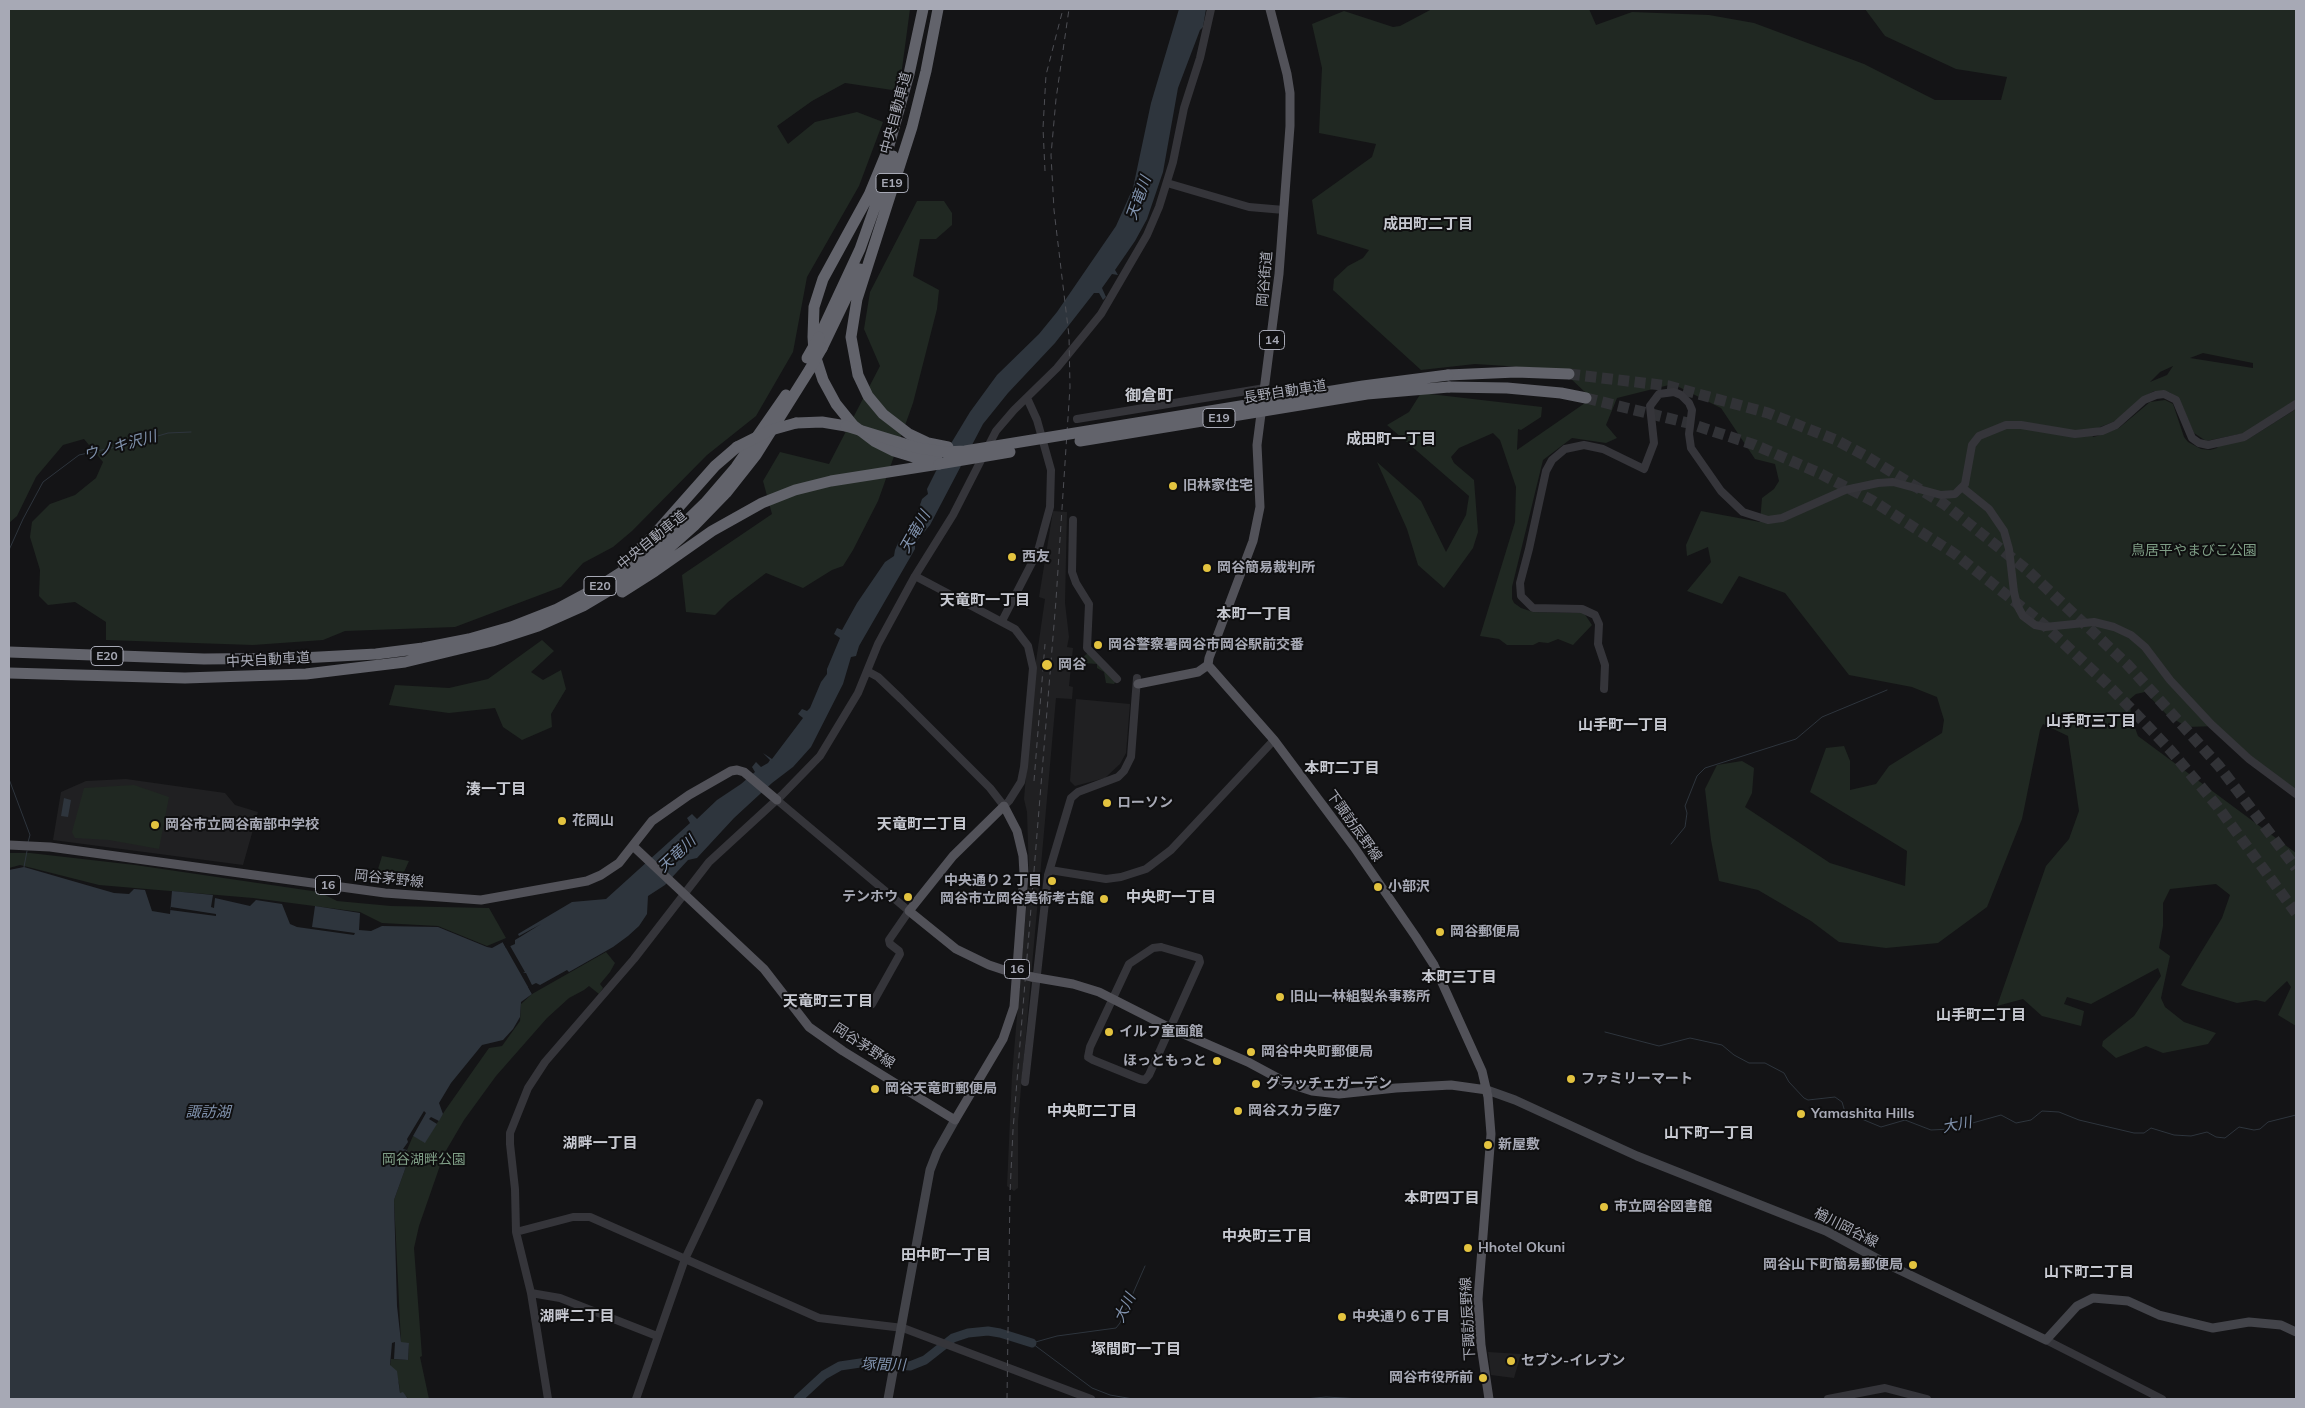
<!DOCTYPE html>
<html>
<head>
<meta charset="utf-8">
<style>
  body { margin:0 }
  #map { position:relative; width:2305px; height:1408px; overflow:hidden; background:#141416; font-family:Mulish,sans-serif }
  canvas { display:block }
  .frame { position:absolute; inset:0; border:10px solid #a7a9b5; pointer-events:none }
</style>
</head>
<body>
<div id="map">
<canvas width="2305" height="1408"></canvas>
<div class="frame"></div>
</div>
<script>
const c = document.querySelector('canvas').getContext('2d');
c.lineJoin = 'round';
function fillPath(path, color) { c.fillStyle = color; c.fill(path, 'evenodd'); }
const poly = rows => new Path2D(rows.map(r => 'M' + r).join(''));
function strokePath(path, color, width, dash) { c.strokeStyle = color; c.lineWidth = width; c.lineCap = dash ? 'butt' : 'round'; c.setLineDash(dash || []); c.stroke(path); }
function drawText(font, color, halo, rows, align = 'center') {
  c.font = font + ' Mulish,"Noto Sans JP",sans-serif'; c.lineWidth = 4; c.setLineDash([]); c.textBaseline = 'middle'; c.strokeStyle = halo; c.fillStyle = color; for (const [text, x, y, turn = 0] of rows) {
    c.save(); c.translate(x, y); c.rotate((+turn || 0) * Math.PI / 180); c.textAlign = isNaN(turn) ? turn : align; if (halo) c.strokeText(text, 0, 0); c.fillText(text, 0, 0); c.restore();
  }
}
fillPath(poly([
  [1053,511,1067,512,1065,603,1069,637,1067,647,1073,648,1069,686,1073,687,1072,699,1056,698,1018,1122,1018,1188,1014,1191,1007,1186,1012,1075,1029,875,1027,812,1024,799,1035,668,1045,599,1039,597],
  [1076,699,1130,704,1126,753,1120,764,1105,778,1075,786,1070,781],
  [126,779,225,793,235,805,258,812,243,865,53,840,61,792,86,781],
  [1488,1352,1521,1354,1514,1378,1491,1375]
]), '#202022');
fillPath(poly([
  [9,9,910,9,899,91,845,83,812,101,777,126,788,144,815,122,857,112,883,122,859,186,807,277,793,352,756,416,707,455,632,531,613,547,583,563,561,587,455,627,345,631,323,640,253,645,106,640,106,622,75,602,48,605,39,596,40,570,30,537,32,522,50,504,75,495,96,478,103,462,84,439,63,445,36,477,17,516,9,523],
  [1432,9,1589,9,1596,25,1632,12,1709,15,1754,23,1864,64,1935,100,2001,100,2007,77,1956,69,1885,36,1865,9,2296,9,2296,401,2245,433,2206,441,2194,433,2179,399,2169,392,2154,391,2147,395,2125,415,2113,422,2095,429,2092,434,2093,437,2097,436,2119,428,2150,402,2165,400,2173,404,2184,437,2188,442,2201,449,2210,450,2217,448,2219,445,2242,440,2245,441,2296,409,2296,790,2260,764,2217,726,2187,727,2167,715,2145,692,2136,694,2130,699,2131,717,2138,736,2296,853,2296,1026,2278,1015,2291,987,2287,981,2265,1002,2256,1000,2237,1003,2189,989,2181,985,2222,918,2230,895,2216,884,2170,889,2163,903,2163,926,2159,948,2170,956,2161,998,2165,1007,2184,1022,2216,1033,2208,1044,2163,1053,2146,1046,2116,1058,2102,1046,2103,1041,2134,1016,2161,976,2158,968,2091,1004,2067,997,2064,1004,2084,1011,2081,1026,2042,1016,2023,999,1997,1006,2046,866,2069,839,2079,811,2068,736,2043,724,2040,730,2022,819,1987,907,1938,943,1886,948,1839,942,1811,921,1758,890,1719,881,1711,840,1705,789,1717,765,1742,761,1754,768,1752,793,1745,807,1830,863,1905,886,1907,851,1810,792,1826,748,1844,746,1850,761,1850,790,1876,784,1889,766,1942,733,1944,720,1937,697,1912,687,1849,675,1785,593,1739,576,1722,604,1687,591,1711,562,1708,547,1687,556,1686,545,1701,511,1760,522,1762,498,1774,489,1779,481,1775,464,1755,459,1721,408,1673,384,1617,398,1606,425,1617,438,1606,443,1572,438,1543,460,1512,587,1512,599,1514,603,1521,608,1533,612,1584,613,1592,625,1573,645,1558,639,1548,643,1539,642,1533,645,1507,645,1499,639,1480,636,1515,522,1516,487,1500,440,1493,433,1459,448,1451,457,1454,463,1474,480,1478,532,1473,548,1444,588,1418,565,1407,529,1377,462,1421,501,1446,552,1466,515,1469,496,1387,425,1409,412,1421,393,1542,407,1541,417,1521,430,1518,429,1517,450,1585,403,1587,394,1569,377,1569,370,1475,364,1421,370,1333,290,1334,279,1348,266,1363,258,1369,250,1317,234,1312,200,1372,157,1376,144,1319,133,1322,68,1312,24,1344,11,1393,27,1400,26],
  [2203,353,2253,363,2253,368,2190,358],
  [2173,366,2167,375,2150,382,2160,372],
  [917,201,944,201,952,213,952,225,936,239,920,239,913,276,939,290,937,309,913,403,878,501,853,550,843,566,832,570,803,588,766,573,728,602,715,615,686,612,682,575,772,514,763,481,780,452,829,464,880,366,864,329,870,292],
  [542,640,554,651,531,672,543,680,561,670,566,689,551,714,552,727,522,740,503,727,495,708,449,713,389,705,395,685,449,688,488,679],
  [1088,653,1116,681,1114,684,1106,683,1104,672,1097,668,1097,664,1083,663,1082,667,1083,657],
  [134,785,169,797,159,849,109,840,75,838,72,832,84,788],
  [9,853,30,853,135,865,319,892,337,901,391,906,489,908,506,938,487,946,438,926,382,923,360,912,253,898,99,885,20,865,9,868],
  [382,856,409,861,399,883,375,879],
  [606,952,615,963,610,972,600,984,603,988,599,994,589,986,584,990,569,998,547,1018,496,1076,464,1120,444,1154,419,1226,414,1248,422,1356,420,1357,429,1399,408,1399,407,1397,400,1393,399,1383,390,1366,391,1359,408,1360,409,1343,401,1343,394,1200,408,1161,407,1150,413,1136,425,1142,446,1109,489,1048,502,1046,520,1021,521,1004,532,994]
]), '#202822');
fillPath(poly([
  [1179,9,1206,9,1203,27,1200,30,1178,88,1163,172,1147,219,1135,241,1115,270,1118,275,1112,274,1102,288,1106,297,1103,300,1099,293,1094,293,1055,343,1008,393,983,424,930,525,915,543,915,549,859,646,856,656,851,657,843,684,811,747,793,767,772,783,734,818,697,858,688,860,665,885,648,896,647,914,639,926,628,936,613,947,569,972,567,970,540,985,536,983,528,987,532,994,521,1002,520,1017,513,1029,503,1040,482,1045,451,1083,439,1103,443,1114,439,1121,431,1117,429,1119,437,1124,425,1143,413,1136,426,1113,424,1111,407,1139,408,1142,403,1149,407,1150,408,1161,394,1200,397,1306,401,1342,409,1343,408,1360,394,1359,395,1342,392,1343,390,1365,397,1371,400,1393,403,1392,408,1399,9,1399,9,870,24,867,114,893,129,894,134,889,145,890,152,911,170,914,172,891,213,895,211,907,214,908,215,898,250,906,256,900,282,904,290,924,297,927,354,935,355,933,312,927,315,906,360,913,359,930,371,931,382,926,438,927,487,947,492,948,503,942,506,948,515,944,515,940,520,937,541,924,519,936,518,934,572,902,606,899,690,823,687,818,692,814,697,819,717,800,741,784,755,772,752,767,756,762,761,767,768,763,770,760,763,753,772,759,803,718,798,714,802,709,807,711,810,708,821,682,827,674,827,669,840,638,834,634,837,628,842,630,857,603,885,562,894,556,895,550,898,543,903,539,904,534,917,514,922,499,928,494,927,489,944,455,970,412,997,375,1039,334,1057,312,1116,226,1133,188,1151,103],
  [64,798,71,800,68,817,61,816]
]), '#2e353d');
fillPath(poly([
  [171,907,216,914,216,916,170,910],
  [504,940,507,945,509,944,517,958,515,960,517,958,525,972,523,973,526,973,533,987,532,988,534,992,532,994,502,941]
]), '#141416');
strokePath(poly([
  [9,550,23,519,43,482,79,455,134,443,168,433,191,432],
  [9,779,30,835,28,842],
  [1671,844,1685,827,1687,813,1685,806,1697,776,1705,768,1796,739,1822,717,1887,690],
  [24,867,27,851],
  [1605,1032,1659,1046,1690,1038,1722,1045,1734,1055,1749,1063,1765,1063,1784,1073,1789,1082,1804,1098,1808,1100,1835,1097,1842,1102,1845,1112,1881,1127,1905,1120,1931,1130,1951,1129,2001,1115,2016,1123,2031,1120,2042,1111,2059,1112,2079,1120,2134,1133,2144,1133,2151,1128,2174,1135,2191,1136,2207,1132,2216,1137,2225,1138,2239,1127,2254,1130,2260,1129,2268,1122,2296,1115],
  [1032,1343,1057,1336,1116,1328,1120,1323,1145,1266],
  [1033,1344,1092,1388,1110,1395,1133,1399],
  [1305,1399,1326,1397,1361,1399]
]), '#2e353d', 1);
strokePath(poly([
  [798,1399,824,1375,840,1366,867,1362,910,1366,925,1360,953,1338,968,1333,988,1331,1000,1333,1032,1343]
]), '#2e353d', 9);
strokePath(poly([
  [1569,374,1669,386,1768,413,1836,440,1864,455,1944,504,2026,569,2127,664,2219,766,2296,868],
  [1586,398,1688,423,1755,445,1819,473,1873,501,1955,554,2043,624,2107,684,2139,717,2171,751,2218,807,2296,913]
]), '#313236', 11, [11, 5.5]);
strokePath(poly([
  [1167,183,1249,207,1284,210],
  [1077,419,1265,388],
  [1963,488,1989,509,2004,531,2009,549,2014,592,2017,605,2023,616,2035,625,2045,627,2094,622,2114,627,2131,635,2145,647,2170,680,2211,724,2249,759,2296,794],
  [1073,520,1072,572,1076,583,1089,604,1087,648,1117,679],
  [1002,621,1038,551,1050,507,1051,470,1037,420,1027,398],
  [867,671,878,677,901,699,990,788,1004,806,1009,801,1021,782,1024,767,1033,668,1028,646,1015,629,915,576],
  [1604,689,1605,665,1598,644,1599,624,1595,615,1582,609,1533,608,1521,596,1520,583,1529,549,1546,471,1552,460,1565,449,1584,445,1603,449,1644,469,1654,443,1650,406,1659,394,1674,392,1681,395,1689,403,1692,410,1689,434,1691,448,1721,491,1743,512,1768,520,1782,518,1845,490,1878,483,1893,482,1941,495,1955,494,1965,484,1972,445,1979,436,2006,425,2021,425,2075,434,2102,431,2116,425,2144,400,2156,395,2164,394,2176,400,2192,438,2199,443,2208,445,2244,437,2296,404],
  [777,800,909,911,889,940,890,944,899,951,900,954,872,1004],
  [1050,870,1106,879,1121,877,1146,869,1171,850,1274,740],
  [1161,947,1199,958,1200,962,1149,1075,1145,1080,1140,1079,1093,1060,1088,1057,1090,1047,1129,964,1153,948,1161,947],
  [1025,1082,1048,875,1071,798,1078,792,1118,777,1124,771,1131,757,1137,678],
  [516,1232,573,1217,590,1217,819,1318,903,1328,1091,1399],
  [531,1293,560,1298,657,1336],
  [2046,1340,2162,1399],
  [548,1399,531,1293,516,1232,515,1189,510,1144,510,1133,528,1088,545,1062,634,959,709,862,782,795,820,756,858,693,878,644,915,576,953,515,996,431,1014,410,1057,368,1101,314,1147,235,1159,207,1173,162,1184,108,1200,58,1211,9],
  [636,1399,685,1259,759,1103],
  [1828,1399,1885,1388,1927,1399]
]), '#35353a', 8);
strokePath(poly([
  [1487,1090,1515,1100,1637,1156,1826,1231,1889,1265,2046,1340,2077,1306,2093,1298,2128,1301,2159,1315,2213,1328,2249,1322,2281,1325,2296,1332],
  [888,1399,930,1170,937,1152,955,1120]
]), '#43444a', 9);
strokePath(poly([
  [1208,665,1274,740,1354,847,1416,937,1434,965,1482,1071,1488,1097,1491,1134,1478,1299,1481,1345,1489,1399],
  [1208,665,1209,658,1253,541,1260,507,1257,445,1279,274,1290,126,1290,93,1287,74,1270,9],
  [1138,684,1198,672,1208,665],
  [9,845,50,847,385,893,481,900,587,881,601,875,619,863,652,821,689,795,731,771,737,770,744,772,777,800],
  [633,846,764,969,809,1027,843,1051,955,1120,1003,1039,1014,1007,1024,874,1023,856,1017,831,1004,806,953,856,909,911,956,949,989,965,1010,972],
  [1032,977,1073,984,1099,992,1170,1028,1248,1062,1287,1083,1312,1091,1339,1094,1396,1088,1451,1085,1487,1090]
]), '#525259', 9);
strokePath(poly([
  [923,9,909,74,888,149,869,195,823,279,814,307,813,337,814,352,823,380,836,404,853,425,874,441,894,451,917,458,937,459],
  [938,9,926,71,912,127,857,299,851,337,858,375,868,396,883,414,909,434,928,443,948,447],
  [819,337,860,249,893,156],
  [822,348,860,269],
  [1448,375,1516,372,1569,374],
  [1449,387,1507,388,1561,393,1586,398],
  [796,423,822,422,846,426],
  [623,564,653,536,715,466,737,447],
  [622,592,655,571,712,531,762,503,795,490,831,481,939,464],
  [9,652,204,659,301,658,376,654,423,648,469,639,511,627,557,609,600,586,636,563,672,535,705,503,736,467,786,395],
  [9,673,185,678,306,674,405,662,492,641,538,626,583,606,620,584,658,558,694,526,726,493,756,455,810,369]
]), '#62636b', 11);
strokePath(poly([
  [1045,171,1043,128,1046,75,1063,9],
  [1034,781,1045,644],
  [1007,1399,1010,1193,1013,1130,1056,600,1070,387,1069,336,1054,210,1051,155,1056,99,1069,9]
]), '#4e4f55', 1, [6, 5]);
strokePath(poly([
  [1010,972,1032,977]
]), '#525259', 9);
strokePath(poly([
  [807,358,819,337],
  [810,369,822,348],
  [846,426,918,448,945,452,965,451,1363,386,1448,375],
  [1080,441,1367,394,1449,387],
  [737,447,771,430,796,423],
  [939,464,1010,452]
]), '#62636b', 11);
for (const [x, y, r, color] of [
  [1173,486,5,"#e3c33f"],
  [1012,557,5,"#e3c33f"],
  [1207,568,5,"#e3c33f"],
  [1098,645,5,"#e3c33f"],
  [1047,665,6,"#e3c33f"],
  [1107,803,5,"#e3c33f"],
  [562,821,5,"#e3c33f"],
  [155,825,5,"#e3c33f"],
  [1052,881,5,"#e3c33f"],
  [1378,887,5,"#e3c33f"],
  [908,897,5,"#e3c33f"],
  [1104,899,5,"#e3c33f"],
  [1440,932,5,"#e3c33f"],
  [1280,997,5,"#e3c33f"],
  [1109,1032,5,"#e3c33f"],
  [1251,1052,5,"#e3c33f"],
  [1217,1061,5,"#e3c33f"],
  [1571,1079,5,"#e3c33f"],
  [1256,1084,5,"#e3c33f"],
  [875,1089,5,"#e3c33f"],
  [1238,1111,5,"#e3c33f"],
  [1801,1114,5,"#e3c33f"],
  [1488,1145,5,"#e3c33f"],
  [1604,1207,5,"#e3c33f"],
  [1468,1248,5,"#e3c33f"],
  [1913,1265,5,"#e3c33f"],
  [1342,1317,5,"#e3c33f"],
  [1511,1361,5,"#e3c33f"],
  [1483,1378,5,"#e3c33f"]
]) { const dot = new Path2D(); dot.arc(x, y, r, 0, 2 * Math.PI); c.fillStyle = color; c.fill(dot); strokePath(dot, '#0f0f10', 2); }
for (const [x, y, w] of [
  [892,183,32],
  [1272,340,25],
  [1219,418,32],
  [600,586,32],
  [107,656,32],
  [328,885,25],
  [1017,969,25]
]) { const box = new Path2D(); box.roundRect(x - w / 2, y - 9.5, w, 19, 4); c.fillStyle = '#0f0f10'; c.fill(box); strokePath(box, '#a7a9b5', 1); }
drawText('bold 12px', '#a7a9b5', null, [
  ["E19",892,183],
  ["14",1272,340],
  ["E19",1219,418],
  ["E20",600,586],
  ["E20",107,656],
  ["16",328,885],
  ["16",1017,969]
]);
drawText('14px', '#a7a9b5', '#0f0f10', [
  ["中央自動車道",896,113,-75],
  ["岡谷街道",1265,279,-85],
  ["長野自動車道",1285,392,-9],
  ["中央自動車道",652,540,-39],
  ["中央自動車道",268,660,-3],
  ["下諏訪辰野線",1354,826,54],
  ["岡谷茅野線",389,879,6],
  ["岡谷茅野線",864,1046,33],
  ["楢川岡谷線",1846,1228,27],
  ["下諏訪辰野線",1468,1319,-93]
]);
drawText('bold 14px', '#a7a9b5', '#0f0f10', [
  ["旧林家住宅",1183,486],
  ["西友",1022,557],
  ["岡谷簡易裁判所",1217,568],
  ["岡谷警察署岡谷市岡谷駅前交番",1108,645],
  ["岡谷",1058,665],
  ["ローソン",1117,803],
  ["花岡山",572,821],
  ["岡谷市立岡谷南部中学校",165,825],
  ["中央通り２丁目",1042,881,"right"],
  ["小部沢",1388,887],
  ["テンホウ",898,897,"right"],
  ["岡谷市立岡谷美術考古館",1094,899,"right"],
  ["岡谷郵便局",1450,932],
  ["旧山一林組製糸事務所",1290,997],
  ["イルフ童画館",1119,1032],
  ["岡谷中央町郵便局",1261,1052],
  ["ほっともっと",1207,1061,"right"],
  ["ファミリーマート",1581,1079],
  ["グラッチェガーデン",1266,1084],
  ["岡谷天竜町郵便局",885,1089],
  ["岡谷スカラ座7",1248,1111],
  ["Yamashita Hills",1811,1114],
  ["新屋敷",1498,1145],
  ["市立岡谷図書館",1614,1207],
  ["Hhotel Okuni",1478,1248],
  ["岡谷山下町簡易郵便局",1903,1265,"right"],
  ["中央通り６丁目",1352,1317],
  ["セブン-イレブン",1521,1361],
  ["岡谷市役所前",1473,1378,"right"]
], 'left');
drawText('14px', '#7f9e86', '#0f0f10', [
  ["鳥居平やまびこ公園",2194,551],
  ["岡谷湖畔公園",424,1160]
]);
drawText('italic 15px', '#8092ad', '#0f0f10', [
  ["天竜川",1139,198,-70],
  ["ウノキ沢川",120,446,-15],
  ["天竜川",915,532,-60],
  ["天竜川",677,854,-43],
  ["諏訪湖",208,1112],
  ["大川",1957,1125,-11],
  ["大川",1125,1308,-64],
  ["塚間川",883,1365,1]
]);
drawText('bold 15px', '#c7c9d1', '#0f0f10', [
  ["成田町二丁目",1428,224],
  ["成田町一丁目",1391,439],
  ["天竜町一丁目",985,600],
  ["本町一丁目",1254,614],
  ["山手町三丁目",2091,721],
  ["山手町一丁目",1623,725],
  ["本町二丁目",1342,768],
  ["湊一丁目",496,789],
  ["天竜町二丁目",922,824],
  ["中央町一丁目",1171,897],
  ["本町三丁目",1459,977],
  ["天竜町三丁目",828,1001],
  ["山手町二丁目",1981,1015],
  ["中央町二丁目",1092,1111],
  ["山下町一丁目",1709,1133],
  ["湖畔一丁目",600,1143],
  ["本町四丁目",1442,1198],
  ["中央町三丁目",1267,1236],
  ["田中町一丁目",946,1255],
  ["山下町二丁目",2089,1272],
  ["湖畔二丁目",577,1316],
  ["塚間町一丁目",1136,1349]
]);
drawText('bold 16px', '#c7c9d1', '#0f0f10', [
  ["御倉町",1149,396]
]);
</script>
</body>
</html>
